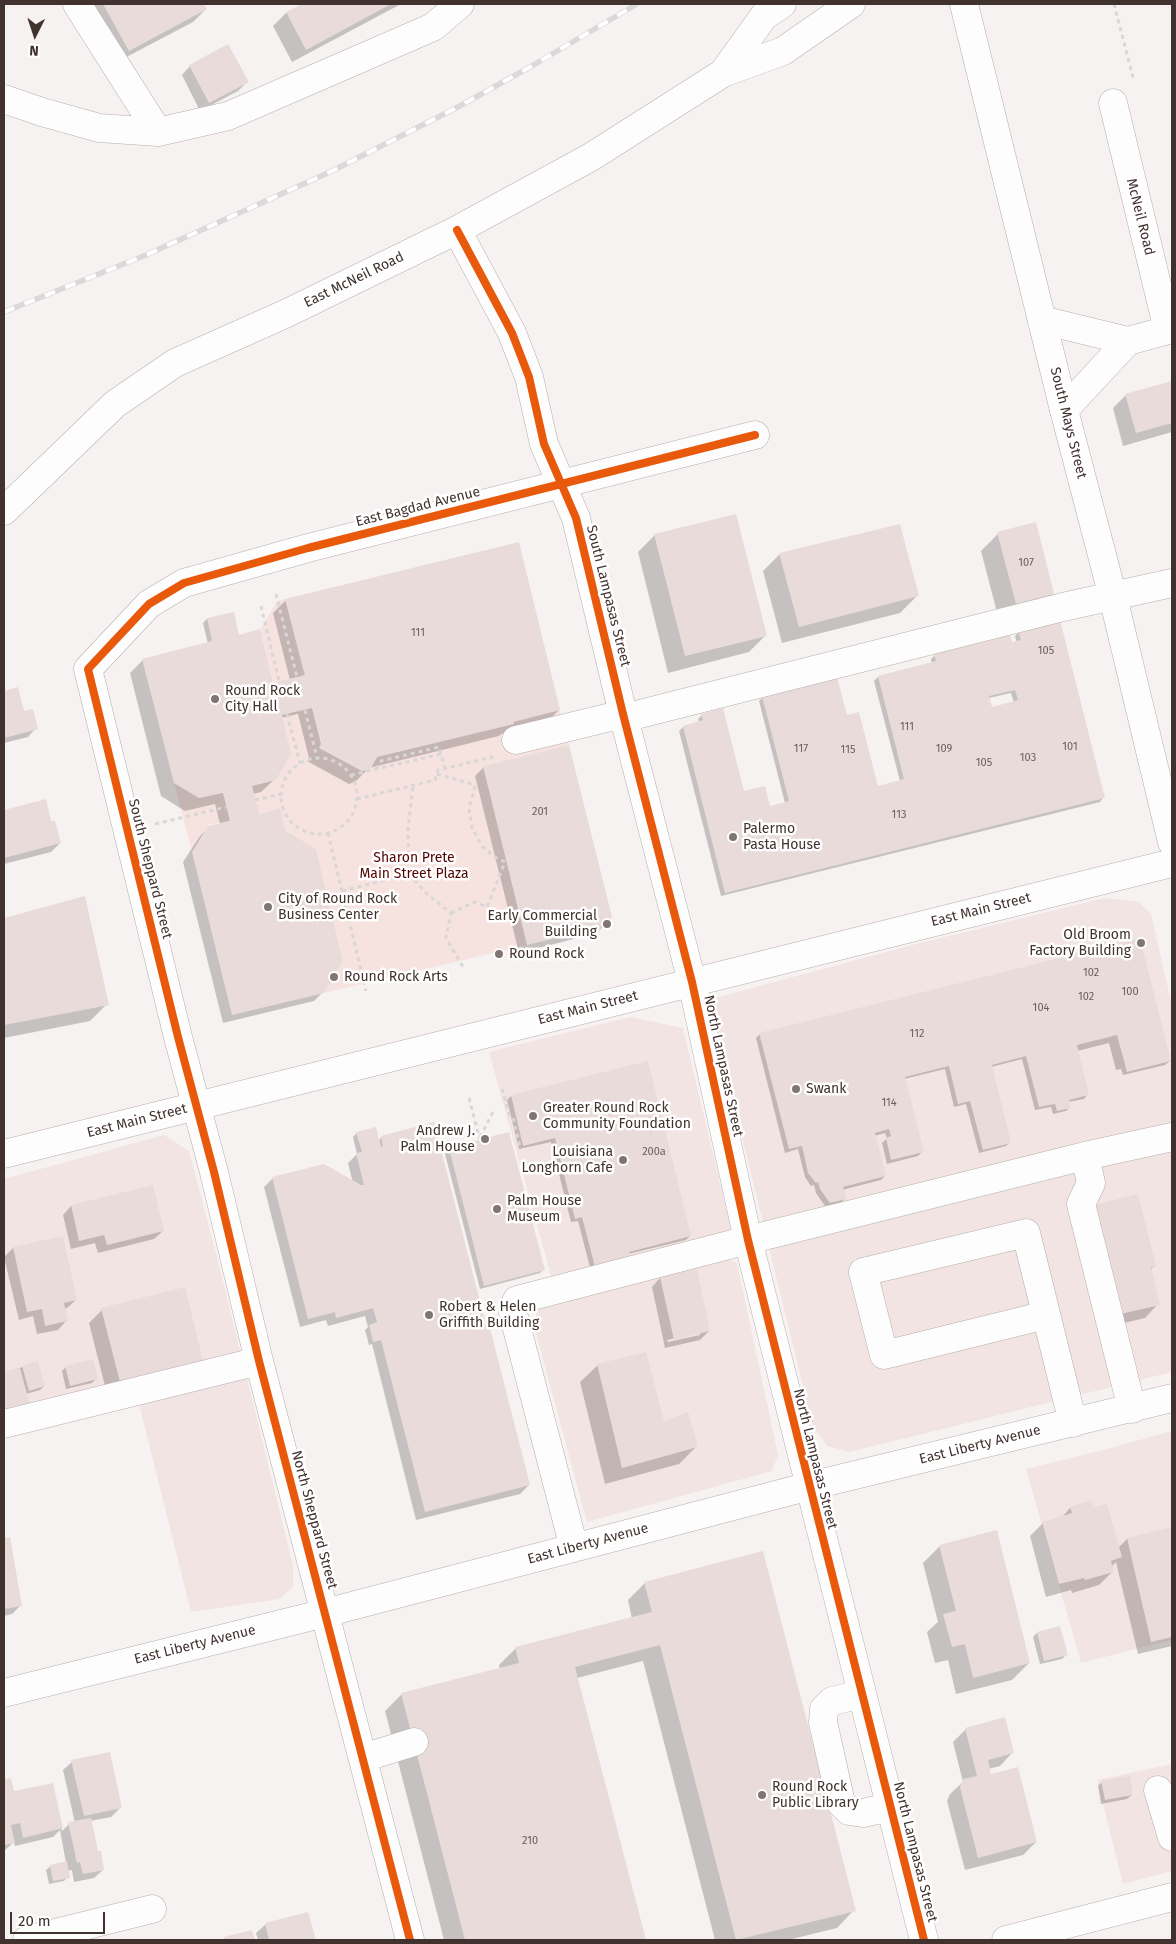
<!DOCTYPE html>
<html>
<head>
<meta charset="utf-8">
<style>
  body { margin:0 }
  #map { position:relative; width:1176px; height:1944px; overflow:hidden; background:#f7f2f2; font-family:"Fira Sans",sans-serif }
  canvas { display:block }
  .frame { position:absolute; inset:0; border:5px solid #41312f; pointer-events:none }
  .north { position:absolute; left:10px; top:10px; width:50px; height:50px; -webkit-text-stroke:4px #fff; paint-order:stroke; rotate:184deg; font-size:14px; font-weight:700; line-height:20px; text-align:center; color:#41312f }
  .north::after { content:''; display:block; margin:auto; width:18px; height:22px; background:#41312f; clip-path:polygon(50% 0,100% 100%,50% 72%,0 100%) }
  .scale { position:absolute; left:10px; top:1912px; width:95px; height:22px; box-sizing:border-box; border:2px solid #41312f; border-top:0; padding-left:6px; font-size:15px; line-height:18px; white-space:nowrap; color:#41312f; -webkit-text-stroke:4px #fff; paint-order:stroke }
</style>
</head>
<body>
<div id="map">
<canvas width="1176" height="1944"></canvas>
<div class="frame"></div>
<div class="north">N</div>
<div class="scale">20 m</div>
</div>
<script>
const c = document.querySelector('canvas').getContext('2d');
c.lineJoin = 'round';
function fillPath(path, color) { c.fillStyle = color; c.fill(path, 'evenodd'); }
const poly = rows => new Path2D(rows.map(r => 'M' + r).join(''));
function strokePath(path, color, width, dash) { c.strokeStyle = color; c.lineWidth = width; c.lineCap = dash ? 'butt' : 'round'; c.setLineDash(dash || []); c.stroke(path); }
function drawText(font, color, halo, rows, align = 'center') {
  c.font = font + ' "Fira Sans",sans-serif'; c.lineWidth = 5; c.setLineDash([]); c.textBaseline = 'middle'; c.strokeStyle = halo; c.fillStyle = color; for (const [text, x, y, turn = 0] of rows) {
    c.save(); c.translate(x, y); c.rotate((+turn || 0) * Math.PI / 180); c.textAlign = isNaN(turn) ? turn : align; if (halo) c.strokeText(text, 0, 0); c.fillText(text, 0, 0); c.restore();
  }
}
fillPath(poly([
  [1105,898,1139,902,1151,914,1172,1006,1172,1372,850,1452,827,1446,813,1427,722,1055,710,1024,711,999,916,944],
  [630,1017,683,1028,733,1237,552,1279,489,1052],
  [164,1135,189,1151,217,1257,293,1565,293,1587,280,1599,191,1612,134,1384,4,1417,4,1179],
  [719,1256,737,1263,778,1455,772,1471,587,1522,534,1326,537,1311,548,1300],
  [1172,1431,1172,1640,1081,1663,1026,1469,1103,1450],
  [1172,1764,1172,1871,1123,1884,1097,1780]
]), '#f2e4e2');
fillPath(poly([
  [285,599,321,744,319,748,362,771,370,770,377,757,513,724,513,722,560,710,569,745,483,766,527,945,324,993,343,961,316,849,285,830,280,809,208,825,192,852,174,783,199,798,252,786,276,779,291,754,260,629,277,601]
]), '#f6e3e0');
fillPath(poly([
  [83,4,203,4,206,9,193,22,115,63],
  [304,4,401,4,292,62,273,26,286,13],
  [190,66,247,82,238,91,200,111,182,75],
  [1172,382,1172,432,1123,446,1113,408,1126,395],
  [998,534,1053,594,1036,611,999,620,981,551],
  [655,535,766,635,749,652,668,673,638,552],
  [780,554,917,596,900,613,782,643,763,571],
  [286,600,559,710,546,723,501,734,499,736,369,768,355,782,349,784,307,761,309,758,298,714,281,718,275,779,261,792,253,794,258,815,323,992,314,1001,223,1023,183,862,200,836,209,827,220,824,215,804,185,811,161,796,130,673,143,660,208,644,203,623,207,619,233,613,238,636,273,685,290,680,273,613],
  [1019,632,1104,797,1100,802,721,896,679,731,683,727,699,722,698,719,702,715,743,793,769,807,785,803,759,701,763,697,846,716,877,787,900,781,874,681,878,677,932,664,931,659,935,655,1017,643,1015,636],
  [1011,693,1014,703,991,709,989,698],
  [17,689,24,712,36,728,28,737,4,743,4,692],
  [484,767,606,923,597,933,519,953,475,776],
  [45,800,51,823,60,843,51,852,4,864,4,811],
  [84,898,107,1004,90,1021,4,1038,4,919],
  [1139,939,1170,1061,1165,1065,1123,1075,1121,1069,1116,1070,1109,1043,1077,1051,1088,1094,1084,1099,1068,1102,1070,1107,1066,1111,1053,1114,1051,1107,1035,1110,1022,1059,991,1067,1010,1142,1006,1146,979,1153,966,1104,954,1107,945,1069,904,1079,922,1152,918,1156,887,1164,882,1143,887,1138,885,1133,874,1136,885,1176,881,1180,842,1190,845,1198,841,1203,825,1206,816,1193,814,1185,811,1186,805,1177,798,1149,785,1153,756,1038,760,1034],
  [511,1096,690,1236,686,1240,628,1254,591,1271,578,1221,571,1222,551,1142,519,1149,507,1100],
  [357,1133,378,1141,382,1137,486,1331,529,1485,520,1494,416,1520,372,1344,369,1345,365,1330,368,1327,365,1316,328,1326,326,1320,300,1327,264,1187,273,1178,353,1183,348,1163,357,1154,353,1137],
  [508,1134,544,1269,540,1273,480,1289,445,1154,449,1149],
  [71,1206,163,1231,154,1239,98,1253,95,1243,71,1249,63,1215],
  [1077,1220,1154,1266,1150,1270,1158,1304,1145,1318,1103,1328],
  [13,1248,76,1300,67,1308,64,1309,66,1321,58,1330,37,1334,33,1316,19,1320,4,1257],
  [660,1278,709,1331,700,1340,665,1348,652,1287],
  [700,1332,700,1335,668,1342,667,1340],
  [102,1310,203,1364,108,1398,89,1323],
  [598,1365,663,1423,696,1447,679,1464,605,1484,580,1382],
  [22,1367,44,1386,40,1390,26,1394,4,1418,4,1373],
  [66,1367,96,1379,92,1383,66,1389,62,1371],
  [1070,1508,1118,1548,1127,1539,1172,1529,1172,1646,1138,1654,1116,1562,1111,1567,1112,1572,1099,1585,1072,1593,1071,1590,1046,1597,1030,1536,1043,1523,1061,1518],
  [9,1539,21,1605,12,1614,4,1616,4,1540],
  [940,1546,1029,1663,1012,1680,956,1694,948,1660,935,1663,927,1632,938,1622,923,1563],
  [645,1583,854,1910,837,1928,788,1940,715,1940,643,1661,577,1678,644,1940,444,1940,385,1711,402,1694,500,1670,499,1665,516,1648,632,1619,628,1600],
  [1037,1633,1066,1655,1062,1659,1040,1664,1033,1637],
  [966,1729,1013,1752,1000,1766,988,1769,990,1775,1036,1842,1023,1855,965,1870,947,1801,950,1794,963,1782,953,1742],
  [72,1762,120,1808,111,1817,90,1821,97,1853,103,1870,94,1878,74,1882,72,1870,67,1871,68,1877,64,1881,49,1884,46,1870,51,1866,66,1863,60,1830,53,1837,15,1846,14,1842,4,1851,4,1781,10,1779,13,1793,52,1784,62,1831,69,1824,75,1823,63,1770],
  [1102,1782,1132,1795,1127,1799,1101,1804,1098,1786],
  [307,1913,314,1940,258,1940,256,1933,265,1925]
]), '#0003');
fillPath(poly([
  [103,4,204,4,207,9,129,51],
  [302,4,391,4,306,50,286,12],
  [228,44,249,82,209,103,189,65],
  [1172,381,1172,423,1136,433,1125,394],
  [736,514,767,636,685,656,654,534],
  [1036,522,1054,594,1016,604,997,532],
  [900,524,919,596,799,627,779,553],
  [519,542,560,710,513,722,514,724,377,757,370,770,362,771,319,748,321,744,312,708,282,715,291,754,276,780,252,786,259,814,280,808,285,830,316,849,343,961,324,993,232,1015,192,852,208,826,230,821,223,793,199,798,174,783,142,659,212,641,207,618,234,612,239,635,260,629,273,683,305,675,285,599],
  [1060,620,1105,798,725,893,683,726,703,720,701,714,723,708,744,791,765,786,770,806,789,801,762,696,837,677,847,715,859,712,878,786,904,779,878,676,936,661,934,654,1010,635,1012,642,1021,640,1018,631],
  [1015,690,1018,700,992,707,989,696],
  [18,687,24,711,33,709,38,729,4,738,4,691],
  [569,745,612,917,606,926,527,945,483,766],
  [46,799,51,821,55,821,61,843,4,858,4,810],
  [85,896,109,1005,4,1025,4,918],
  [1140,938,1171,1061,1127,1072,1117,1035,1077,1045,1089,1095,1069,1100,1071,1108,1057,1111,1055,1104,1039,1107,1026,1056,992,1065,1011,1143,983,1150,970,1101,958,1104,949,1066,905,1077,924,1152,891,1160,886,1138,891,1136,889,1129,875,1133,886,1176,843,1187,846,1199,830,1203,820,1189,818,1182,816,1183,808,1173,802,1146,789,1149,759,1033],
  [648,1061,691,1236,629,1252,630,1259,595,1267,582,1217,575,1219,555,1138,523,1146,511,1095],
  [434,1122,487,1329,490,1328,530,1485,425,1512,381,1340,373,1342,369,1325,377,1322,373,1308,336,1318,335,1312,308,1319,272,1177,324,1164,361,1185,364,1185,356,1153,362,1152,356,1132,376,1127,381,1147,383,1146,381,1136],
  [509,1132,545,1270,484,1286,449,1148],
  [153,1185,164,1231,107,1245,104,1235,79,1241,71,1205],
  [1138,1194,1156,1266,1151,1267,1160,1305,1116,1315,1090,1206],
  [63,1236,77,1300,64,1303,68,1321,45,1326,42,1309,27,1312,13,1247],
  [697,1269,710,1331,674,1340,660,1277],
  [185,1287,204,1365,121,1386,101,1308],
  [646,1352,664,1421,688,1412,698,1447,622,1468,597,1364],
  [93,1359,98,1379,70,1386,65,1366],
  [38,1361,45,1386,29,1391,22,1366],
  [20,1368,30,1405,4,1412,4,1372],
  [1092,1500,1093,1508,1107,1504,1122,1557,1111,1561,1114,1572,1085,1580,1084,1578,1059,1584,1042,1522,1072,1513,1070,1507],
  [1172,1527,1172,1637,1151,1642,1127,1538],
  [997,1530,1030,1663,973,1678,965,1644,952,1647,943,1614,956,1611,939,1545],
  [10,1537,22,1606,4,1609,4,1538],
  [763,1551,856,1911,736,1940,660,1645,575,1667,646,1940,465,1940,401,1693,519,1663,515,1647,652,1612,644,1582],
  [1060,1626,1068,1655,1044,1661,1037,1632],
  [1005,1717,1014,1753,988,1760,991,1774,1018,1767,1037,1842,978,1858,960,1787,963,1779,977,1776,965,1728],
  [110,1752,122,1808,84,1816,71,1760],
  [1130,1776,1133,1795,1105,1800,1101,1781],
  [11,1778,14,1791,53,1783,63,1828,23,1838,20,1823,11,1825,15,1843,4,1845,4,1779],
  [91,1818,98,1851,101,1851,104,1870,83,1874,80,1862,77,1863,68,1822],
  [67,1861,70,1878,53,1881,50,1865],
  [308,1912,316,1940,269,1940,265,1923],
  [252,1930,255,1940,224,1940,224,1937]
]), '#e8dbd9');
const minor = poly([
  [77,4,158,132],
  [723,73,764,16,782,4],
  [4,99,42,112,99,128,158,132,228,116,433,27,460,4],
  [1113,103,1168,330],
  [457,230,512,333,529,377,544,444,576,518,623,714,692,982,748,1240,924,1940],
  [1042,320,1128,341,1172,329],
  [1064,410,1128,341],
  [4,511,115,404,175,363,285,314,457,230,591,157,723,73,783,51,851,4],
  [624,718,1063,607,1172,583],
  [516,740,623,714],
  [4,1154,1172,863],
  [1085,1156,1091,1183,1081,1204,1132,1409],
  [1046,1315,884,1355,863,1272,1026,1233,1073,1423],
  [4,1424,259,1361],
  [574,1548,513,1313,514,1306,517,1300,748,1240,1085,1156,1172,1137],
  [4,1693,325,1613,810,1486,1172,1398],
  [862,1694,832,1701,824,1709,823,1722,841,1803,849,1811,863,1813,890,1807],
  [363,1758,414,1742],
  [1158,1790,1172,1837],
  [27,1940,152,1909],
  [410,1940,259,1361,214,1172,178,1037,88,669,149,604,184,583,308,548,755,435],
  [1006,1940,1172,1897]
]);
const major = poly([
  [964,4,1064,410,1113,597,1172,842]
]);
strokePath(minor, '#b6adac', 29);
strokePath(major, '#b6adac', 29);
strokePath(poly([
  [1114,4,1134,81],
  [276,594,297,677],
  [261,606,279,681],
  [305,710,317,758],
  [287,714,300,763],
  '281 796a38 38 0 1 1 76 0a38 38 0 1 1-76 0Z',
  [376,769,381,761,439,747,441,754],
  [437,774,475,785],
  [351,775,441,754,445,769],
  [357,799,435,780,438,770,493,757],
  [255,800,281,794],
  [155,824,226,807],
  [328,833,366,991],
  [409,874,427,894,451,913,446,938,463,967],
  [342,891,409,874,408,829,413,785],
  [451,913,475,902,487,907,505,862,493,856,482,846,472,828,469,808,476,783],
  [502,1089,509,1114,513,1117,520,1147],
  [469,1098,480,1140],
  [480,1137,493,1112]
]), '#d8d6d6', 3, [4, 4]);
strokePath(minor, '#fefdfd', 28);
strokePath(major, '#fefdfd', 28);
const rail = poly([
  [4,312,146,255,330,172,458,107,530,67,637,4]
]);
strokePath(rail, '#dad8d8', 5.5);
strokePath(rail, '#fff', 4, [11]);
strokePath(poly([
  [457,230,512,333,529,377,544,444,576,518,623,714,692,982,748,1240,924,1940],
  [410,1940,259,1361,214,1172,178,1037,88,669,149,604,184,583,308,548,755,435]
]), '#e8590c', 8);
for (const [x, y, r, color] of [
  [215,699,5,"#817573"],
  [733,837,5,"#817573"],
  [268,907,5,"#817573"],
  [607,924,5,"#817573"],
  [1141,943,5,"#817573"],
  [499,954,5,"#817573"],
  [334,977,5,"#817573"],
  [796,1089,5,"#817573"],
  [533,1116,5,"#817573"],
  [485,1139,5,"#817573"],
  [623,1160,5,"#817573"],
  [497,1209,5,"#817573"],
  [429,1315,5,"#817573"],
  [762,1795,5,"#817573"]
]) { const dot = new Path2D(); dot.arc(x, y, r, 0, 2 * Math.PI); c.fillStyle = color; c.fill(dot); strokePath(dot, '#fff', 2); }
drawText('11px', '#6c5d5b', null, [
  ["107",1026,563],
  ["111",418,633],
  ["105",1046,651],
  ["111",907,727],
  ["101",1070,747],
  ["117",801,749],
  ["109",944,749],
  ["115",848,750],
  ["103",1028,758],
  ["105",984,763],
  ["201",540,812],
  ["113",899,815],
  ["102",1091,973],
  ["100",1130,992],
  ["102",1086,997],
  ["104",1041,1008],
  ["112",917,1034],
  ["114",889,1103],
  ["200a",654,1152],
  ["210",530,1841]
]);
drawText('14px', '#41312f', '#fff', [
  ["McNeil Road",1140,217,76],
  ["East McNeil Road",354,280,-26],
  ["South Mays Street",1068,423,76],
  ["East Bagdad Avenue",418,507,-14],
  ["South Lampasas Street",608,596,76],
  ["South Sheppard Street",150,869,76],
  ["East Main Street",981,910,-14],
  ["East Main Street",588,1008,-14],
  ["North Lampasas Street",723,1066,78],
  ["East Main Street",137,1121,-14],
  ["East Liberty Avenue",980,1445,-14],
  ["North Lampasas Street",815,1459,76],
  ["North Sheppard Street",314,1520,75],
  ["East Liberty Avenue",588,1544,-15],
  ["East Liberty Avenue",195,1645,-14],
  ["North Lampasas Street",915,1852,76]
]);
drawText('14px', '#41312f', '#fff', [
  ["Round Rock",225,691],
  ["City Hall",225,707],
  ["Palermo",743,829],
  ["Pasta House",743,845],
  ["City of Round Rock",278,899],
  ["Business Center",278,915],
  ["Early Commercial",597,916,"right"],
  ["Building",597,932,"right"],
  ["Old Broom",1131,935,"right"],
  ["Factory Building",1131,951,"right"],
  ["Round Rock",509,954],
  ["Round Rock Arts",344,977],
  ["Swank",806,1089],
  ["Greater Round Rock",543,1108],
  ["Community Foundation",543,1124],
  ["Andrew J.",475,1131,"right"],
  ["Palm House",475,1147,"right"],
  ["Louisiana",613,1152,"right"],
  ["Longhorn Cafe",613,1168,"right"],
  ["Palm House",507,1201],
  ["Museum",507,1217],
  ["Robert & Helen",439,1307],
  ["Griffith Building",439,1323],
  ["Round Rock",772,1787],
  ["Public Library",772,1803]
], 'left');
drawText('14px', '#550302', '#fff', [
  ["Sharon Prete",414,858],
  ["Main Street Plaza",414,874]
]);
</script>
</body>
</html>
